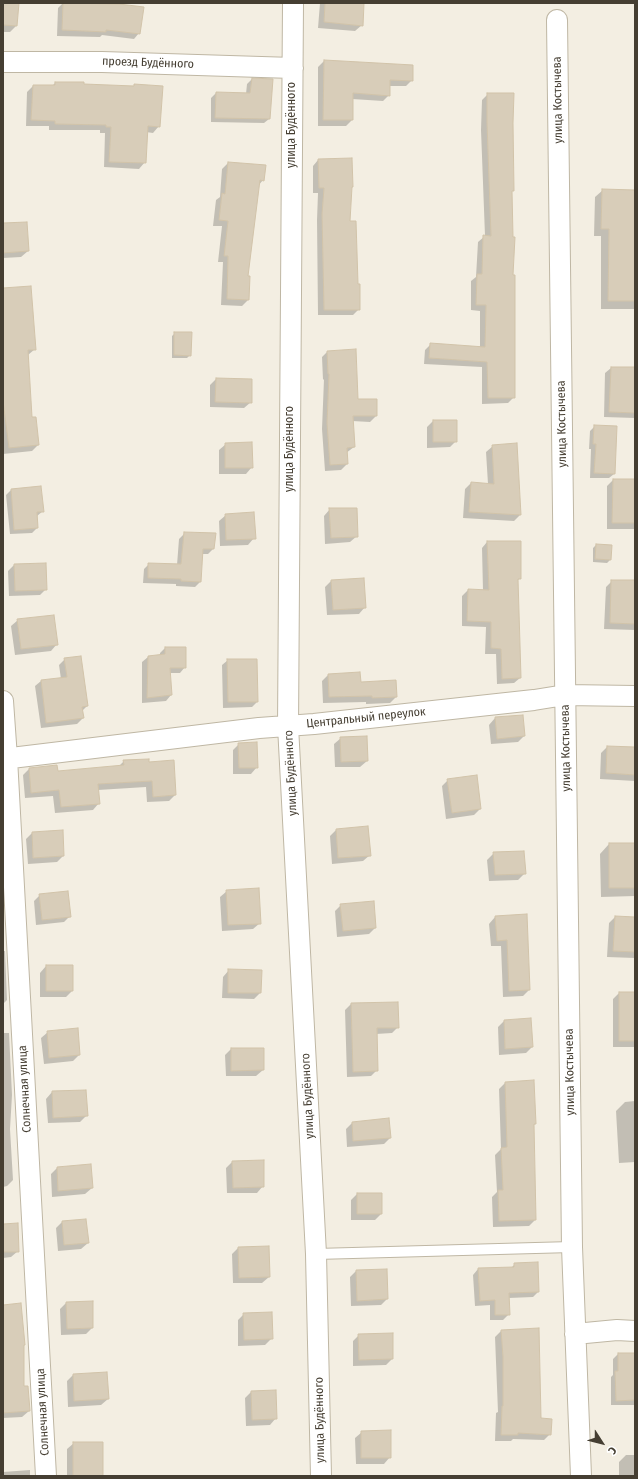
<!DOCTYPE html>
<html>
<head>
<meta charset="utf-8">
<style>
  body { margin:0 }
  #map { position:relative; width:638px; height:1479px; overflow:hidden; background:#f3eee2; font-family:"Fira Sans Condensed",sans-serif }
  canvas { display:block }
  .frame { position:absolute; inset:0; border:4px solid #453e32; pointer-events:none }
  .north { position:absolute; left:582px; top:1423px; width:40px; height:40px; -webkit-text-stroke:3px #fff; paint-order:stroke; rotate:126deg; font-size:11px; font-weight:700; line-height:16px; text-align:center; color:#453e32 }
  .north::after { content:''; display:block; margin:auto; width:14px; height:18px; background:#453e32; clip-path:polygon(50% 0,100% 100%,50% 72%,0 100%) }
</style>
</head>
<body>
<div id="map">
<canvas width="638" height="1479"></canvas>
<div class="frame"></div>
<div class="north">С</div>
</div>
<script>
const c = document.querySelector('canvas').getContext('2d');
c.lineJoin = 'round';
function fillPath(path, color) { c.fillStyle = color; c.fill(path, 'evenodd'); }
const poly = rows => new Path2D(rows.map(r => 'M' + r).join(''));
function strokePath(path, color, width, dash) { c.strokeStyle = color; c.lineWidth = width; c.lineCap = dash ? 'butt' : 'round'; c.setLineDash(dash || []); c.stroke(path); }
function drawText(font, color, halo, rows, align = 'center') {
  c.font = font + ' "Fira Sans Condensed",sans-serif'; c.lineWidth = 4; c.setLineDash([]); c.textBaseline = 'middle'; c.strokeStyle = halo; c.fillStyle = color; for (const [text, x, y, turn = 0] of rows) {
    c.save(); c.translate(x, y); c.rotate((+turn || 0) * Math.PI / 180); c.textAlign = isNaN(turn) ? turn : align; if (halo) c.strokeText(text, 0, 0); c.fillText(text, 0, 0); c.restore();
  }
}
fillPath(poly([
  [3,3,18,3,16,26,10,32,3,32],
  [63,3,96,4,96,3,123,3,123,6,139,33,134,39,102,35,100,37,57,36,58,8],
  [320,3,363,3,362,25,355,31,318,28],
  [324,61,412,80,406,86,389,86,389,95,383,101,352,99,352,120,346,126,318,126,318,67],
  [252,79,269,119,264,123,211,122,211,98,216,93,246,94,247,84],
  [55,83,133,87,135,85,159,126,153,133,146,132,145,162,139,169,104,167,105,133,100,133,100,130,49,130,49,126,26,126,27,92,33,86,52,86],
  [488,94,512,276,514,397,508,403,482,404,482,367,424,364,425,350,431,344,480,347,480,311,471,310,471,281,476,277,478,242,485,236,481,130,482,100],
  [318,160,349,222,359,309,353,315,318,315,317,220,318,193,313,193,313,166],
  [228,163,263,180,258,186,247,277,248,300,242,306,221,305,223,262,218,262,222,226,213,226,216,200,220,197,222,169],
  [603,190,635,191,635,309,601,309,601,236,594,236,595,197],
  [3,224,28,251,21,257,3,258],
  [3,289,35,349,28,355,31,418,38,445,32,451,3,454],
  [175,333,190,355,187,358,172,358,172,336],
  [327,352,357,400,376,416,370,422,352,421,354,447,346,453,347,464,341,470,325,471,322,429,324,379,323,380,322,357],
  [611,368,635,368,635,418,604,417,605,373],
  [216,379,251,402,244,408,210,407,210,385],
  [433,421,456,441,450,447,427,448,427,427],
  [595,426,614,474,609,478,590,478,591,449,589,449,590,431],
  [226,444,252,467,246,474,219,474,219,450],
  [493,446,520,515,514,521,463,518,465,489,471,483,488,484,486,452],
  [613,480,635,480,635,529,607,529,607,486],
  [11,490,43,511,37,516,37,528,32,533,10,534,6,495],
  [330,509,357,536,350,542,325,544,324,516],
  [226,515,254,538,248,545,220,546,219,521],
  [185,533,214,534,213,549,208,554,202,554,200,582,195,587,176,586,176,584,143,583,144,569,149,564,177,565,179,539],
  [487,542,520,578,517,581,520,678,514,683,497,684,496,654,485,654,486,627,462,626,462,596,468,590,483,591,482,548],
  [596,545,611,546,610,560,607,563,593,562,593,548],
  [14,565,46,589,40,595,9,596,8,571],
  [332,580,365,607,359,614,327,615,325,587],
  [612,581,635,581,635,630,604,629,606,587],
  [18,620,57,644,51,651,15,655,11,626],
  [165,648,185,667,180,673,169,673,171,695,166,701,142,703,142,662,148,657,160,656,160,653],
  [65,659,87,706,82,711,83,718,77,724,41,728,35,686,41,681,61,679,59,665],
  [228,660,257,702,252,707,223,708,222,665],
  [329,674,360,683,396,697,390,703,366,704,366,702,323,703,322,681],
  [495,718,524,736,518,742,491,744,489,725],
  [341,738,367,761,360,767,335,767,334,744],
  [239,744,257,767,251,774,233,774,233,750],
  [607,747,635,748,635,781,600,779,601,753],
  [124,761,148,763,175,795,169,801,147,802,146,787,98,790,99,803,93,810,55,813,53,796,25,798,23,775,29,769,57,772,119,766],
  [448,780,480,809,474,815,446,819,442,786],
  [368,827,370,855,363,861,332,864,330,836,336,830],
  [32,833,63,856,57,862,28,864,26,839],
  [609,844,635,844,635,896,601,897,600,854],
  [494,853,525,873,518,880,489,881,487,860],
  [227,891,260,923,253,929,222,931,220,897],
  [40,895,70,916,64,922,36,925,34,901],
  [341,905,375,928,369,934,337,937,335,911],
  [526,915,529,990,523,996,503,997,501,946,491,946,489,924,495,917],
  [615,917,635,918,635,958,607,957,609,923],
  [3,951,5,951,7,1000,3,1004],
  [46,966,72,991,66,997,40,997,40,973],
  [229,970,260,993,254,999,222,998,223,977],
  [619,993,635,993,635,1047,613,1047,613,999],
  [397,1003,398,1027,392,1033,376,1034,377,1070,371,1076,347,1077,345,1010,351,1004],
  [530,1019,532,1047,526,1053,499,1055,498,1027,504,1021],
  [48,1032,79,1055,73,1061,44,1064,41,1038],
  [3,1033,9,1033,12,1095,10,1129,13,1180,7,1186,3,1187],
  [231,1049,263,1070,256,1076,226,1076,225,1055],
  [505,1083,535,1124,533,1126,535,1220,529,1226,493,1227,492,1197,497,1192,495,1155,501,1149,499,1089],
  [52,1092,87,1115,80,1122,48,1123,46,1099],
  [635,1101,635,1162,619,1163,616,1111,625,1102],
  [352,1123,390,1138,384,1144,347,1147,346,1129],
  [232,1162,263,1186,257,1193,227,1193,226,1168],
  [57,1168,92,1188,85,1194,52,1197,51,1174],
  [357,1194,381,1214,375,1220,351,1220,351,1200],
  [62,1222,88,1243,81,1249,58,1251,56,1228],
  [3,1225,18,1251,11,1257,3,1258],
  [238,1248,269,1277,262,1283,233,1283,232,1254],
  [515,1264,538,1292,533,1297,509,1298,509,1314,503,1320,490,1320,490,1305,475,1306,473,1275,478,1269,510,1269],
  [356,1271,387,1299,381,1305,351,1306,350,1277],
  [66,1303,92,1328,86,1334,61,1335,60,1309],
  [3,1306,24,1345,23,1346,23,1387,29,1411,22,1417,3,1418],
  [244,1314,272,1338,265,1345,238,1346,238,1320],
  [501,1331,540,1419,550,1434,544,1440,513,1439,511,1441,495,1441,496,1413,498,1412,495,1337],
  [392,1334,392,1359,386,1365,353,1366,353,1341,359,1335],
  [618,1354,635,1354,635,1405,611,1405,611,1377,613,1375,613,1359],
  [106,1373,108,1399,101,1405,68,1407,67,1381,73,1375],
  [251,1392,276,1418,270,1425,246,1426,245,1398],
  [362,1432,390,1457,384,1464,356,1464,355,1438],
  [74,1443,101,1476,67,1476,67,1449],
  [626,1455,635,1455,635,1476,619,1476,619,1462],
  [30,1470,30,1476,3,1476,3,1472]
]), '#0003');
const building = poly([
  [3,3,19,3,17,26,3,25,3,3],
  [63,3,119,4,144,7,140,34,106,30,106,32,62,30,63,3],
  [325,3,364,3,363,26,324,22,325,3],
  [324,60,413,65,413,81,390,80,390,96,353,93,353,120,323,120,324,60],
  [252,78,273,79,270,119,215,118,216,92,250,93,252,78],
  [55,82,84,82,84,84,134,86,134,84,163,86,160,127,148,126,146,163,109,162,111,127,106,127,106,125,55,124,55,121,31,120,33,85,55,85,55,82],
  [487,93,514,93,513,123,514,191,512,191,513,237,515,237,513,275,515,275,515,398,488,398,487,362,429,358,430,343,485,347,486,305,476,305,477,274,482,274,483,235,491,236,487,123,487,93],
  [352,158,353,187,352,187,350,221,356,221,358,284,360,284,360,310,324,310,322,214,324,188,319,188,318,159,352,158],
  [228,162,266,165,264,181,260,180,248,276,250,276,249,300,227,299,228,256,224,256,228,221,219,220,222,193,225,194,228,162],
  [602,189,635,190,635,301,608,301,609,229,601,229,602,189],
  [27,222,29,251,3,253,3,223,27,222],
  [31,286,36,350,28,350,32,417,36,417,39,445,9,448,3,401,3,288,31,286],
  [174,332,192,332,191,356,174,355,174,332],
  [356,349,358,399,377,399,377,416,353,416,355,447,347,448,348,464,330,465,327,423,329,374,328,374,327,351,356,349],
  [611,367,635,367,635,413,609,412,611,367],
  [216,378,252,379,252,403,215,402,216,378],
  [433,420,457,420,457,442,433,442,433,420],
  [594,425,617,426,615,474,594,473,596,444,593,444,594,425],
  [252,442,253,468,225,468,225,443,252,442],
  [517,443,521,515,469,512,471,482,494,484,492,445,517,443],
  [613,479,635,479,635,523,612,523,613,479],
  [41,486,44,512,37,512,38,528,14,530,11,489,41,486],
  [329,508,357,508,358,537,331,538,329,508],
  [254,512,256,539,226,540,225,514,254,512],
  [184,532,216,533,214,549,203,549,201,582,181,581,181,579,148,578,148,563,181,564,184,532],
  [487,541,521,541,521,579,518,579,521,678,502,679,501,649,491,648,491,622,467,621,468,589,489,590,487,541],
  [596,544,612,545,611,560,595,559,596,544],
  [46,563,47,590,15,591,14,564,46,563],
  [364,578,366,608,333,610,331,580,364,578],
  [611,580,635,580,635,624,610,623,611,580],
  [54,615,58,645,21,649,17,619,54,615],
  [165,647,186,647,186,668,170,668,172,695,147,698,148,656,165,654,165,647],
  [81,656,88,706,82,707,84,718,46,723,41,680,67,677,64,658,81,656],
  [227,659,257,659,258,702,228,702,227,659],
  [360,672,361,682,396,680,397,697,372,698,372,696,329,697,328,674,360,672],
  [523,715,525,736,497,739,495,717,523,715],
  [367,736,368,761,341,762,340,737,367,736],
  [257,742,258,768,239,768,238,743,257,742],
  [607,746,635,747,635,775,606,773,607,746],
  [149,759,149,762,174,760,176,795,153,797,152,781,98,784,100,804,61,807,59,790,31,793,29,768,57,765,58,771,124,765,123,760,149,759],
  [477,775,481,809,452,813,447,779,477,775],
  [368,826,371,856,338,858,336,829,368,826],
  [63,830,64,856,33,858,32,832,63,830],
  [609,843,635,843,635,888,609,888,609,843],
  [524,851,526,874,495,875,493,852,524,851],
  [259,888,261,924,228,925,226,890,259,888],
  [68,891,71,917,42,920,39,894,68,891],
  [374,901,376,928,343,931,340,904,374,901],
  [527,914,530,990,509,991,507,940,497,941,495,916,527,914],
  [615,916,635,917,635,952,613,951,615,916],
  [46,965,73,965,73,991,46,991,46,965],
  [228,969,262,970,261,993,228,993,228,969],
  [619,992,635,992,635,1041,619,1041,619,992],
  [398,1002,399,1028,377,1028,378,1071,353,1072,351,1003,398,1002],
  [531,1018,533,1047,505,1049,504,1020,531,1018],
  [78,1028,80,1055,49,1058,47,1031,78,1028],
  [231,1048,264,1048,264,1070,231,1071,231,1048],
  [534,1080,536,1124,534,1124,536,1220,499,1221,498,1190,503,1190,501,1148,507,1147,505,1082,534,1080],
  [86,1090,88,1116,53,1118,52,1091,86,1090],
  [389,1118,391,1138,353,1141,352,1122,389,1118],
  [264,1160,264,1187,233,1188,232,1161,264,1160],
  [91,1164,93,1188,58,1191,57,1167,91,1164],
  [357,1193,382,1193,382,1214,357,1214,357,1193],
  [86,1219,89,1243,64,1245,62,1221,86,1219],
  [18,1223,19,1252,3,1252,3,1224,18,1223],
  [269,1246,270,1277,239,1278,238,1247,269,1246],
  [538,1262,539,1292,509,1293,510,1315,495,1315,495,1300,480,1301,478,1268,514,1267,514,1263,538,1262],
  [387,1269,388,1299,357,1301,356,1270,387,1269],
  [93,1301,93,1328,67,1329,66,1302,93,1301],
  [21,1303,25,1345,24,1345,24,1386,28,1386,30,1411,3,1413,3,1305,21,1303],
  [272,1312,273,1339,244,1340,243,1313,272,1312],
  [539,1328,541,1418,552,1419,551,1435,518,1433,518,1435,501,1435,502,1406,503,1406,503,1357,501,1330,539,1328],
  [393,1333,393,1359,359,1360,358,1334,393,1333],
  [618,1353,635,1353,635,1400,616,1401,615,1371,618,1371,618,1353],
  [107,1372,109,1399,74,1401,73,1374,107,1372],
  [276,1390,277,1419,252,1420,251,1391,276,1390],
  [391,1430,391,1458,361,1458,361,1431,391,1430],
  [73,1442,103,1442,103,1476,73,1476,73,1442]
]);
fillPath(building, '#d8cdb9');
strokePath(building, '#d1c3a9', 1);
const lane = poly([
  [316,1254,572,1247]
]);
const street = poly([
  [293,4,288,726,316,1254,321,1476],
  [557,20,572,1247,581,1476],
  [3,62,102,62,293,68],
  [3,701,7,758,46,1476],
  [3,759,259,728,314,724,534,700,565,695,635,696],
  [575,1334,617,1330,635,1331]
]);
strokePath(lane, '#bfb7a4', 12);
strokePath(street, '#bfb7a4', 22);
strokePath(lane, '#fff', 10);
strokePath(street, '#fff', 20);
drawText('12px', '#453e32', '#fff', [
  ["проезд Будённого",148,63,2],
  ["улица Костычева",558,100,-91],
  ["улица Будённого",292,125,-90],
  ["улица Костычева",562,424,-91],
  ["улица Будённого",290,449,-90],
  ["Центральный переулок",366,718,-6],
  ["улица Костычева",566,748,-91],
  ["улица Будённого",291,773,-93],
  ["улица Костычева",570,1072,-91],
  ["Солнечная улица",25,1089,-93],
  ["улица Будённого",308,1096,-93],
  ["Солнечная улица",43,1412,-93],
  ["улица Будённого",320,1420,-91]
]);
</script>
</body>
</html>
